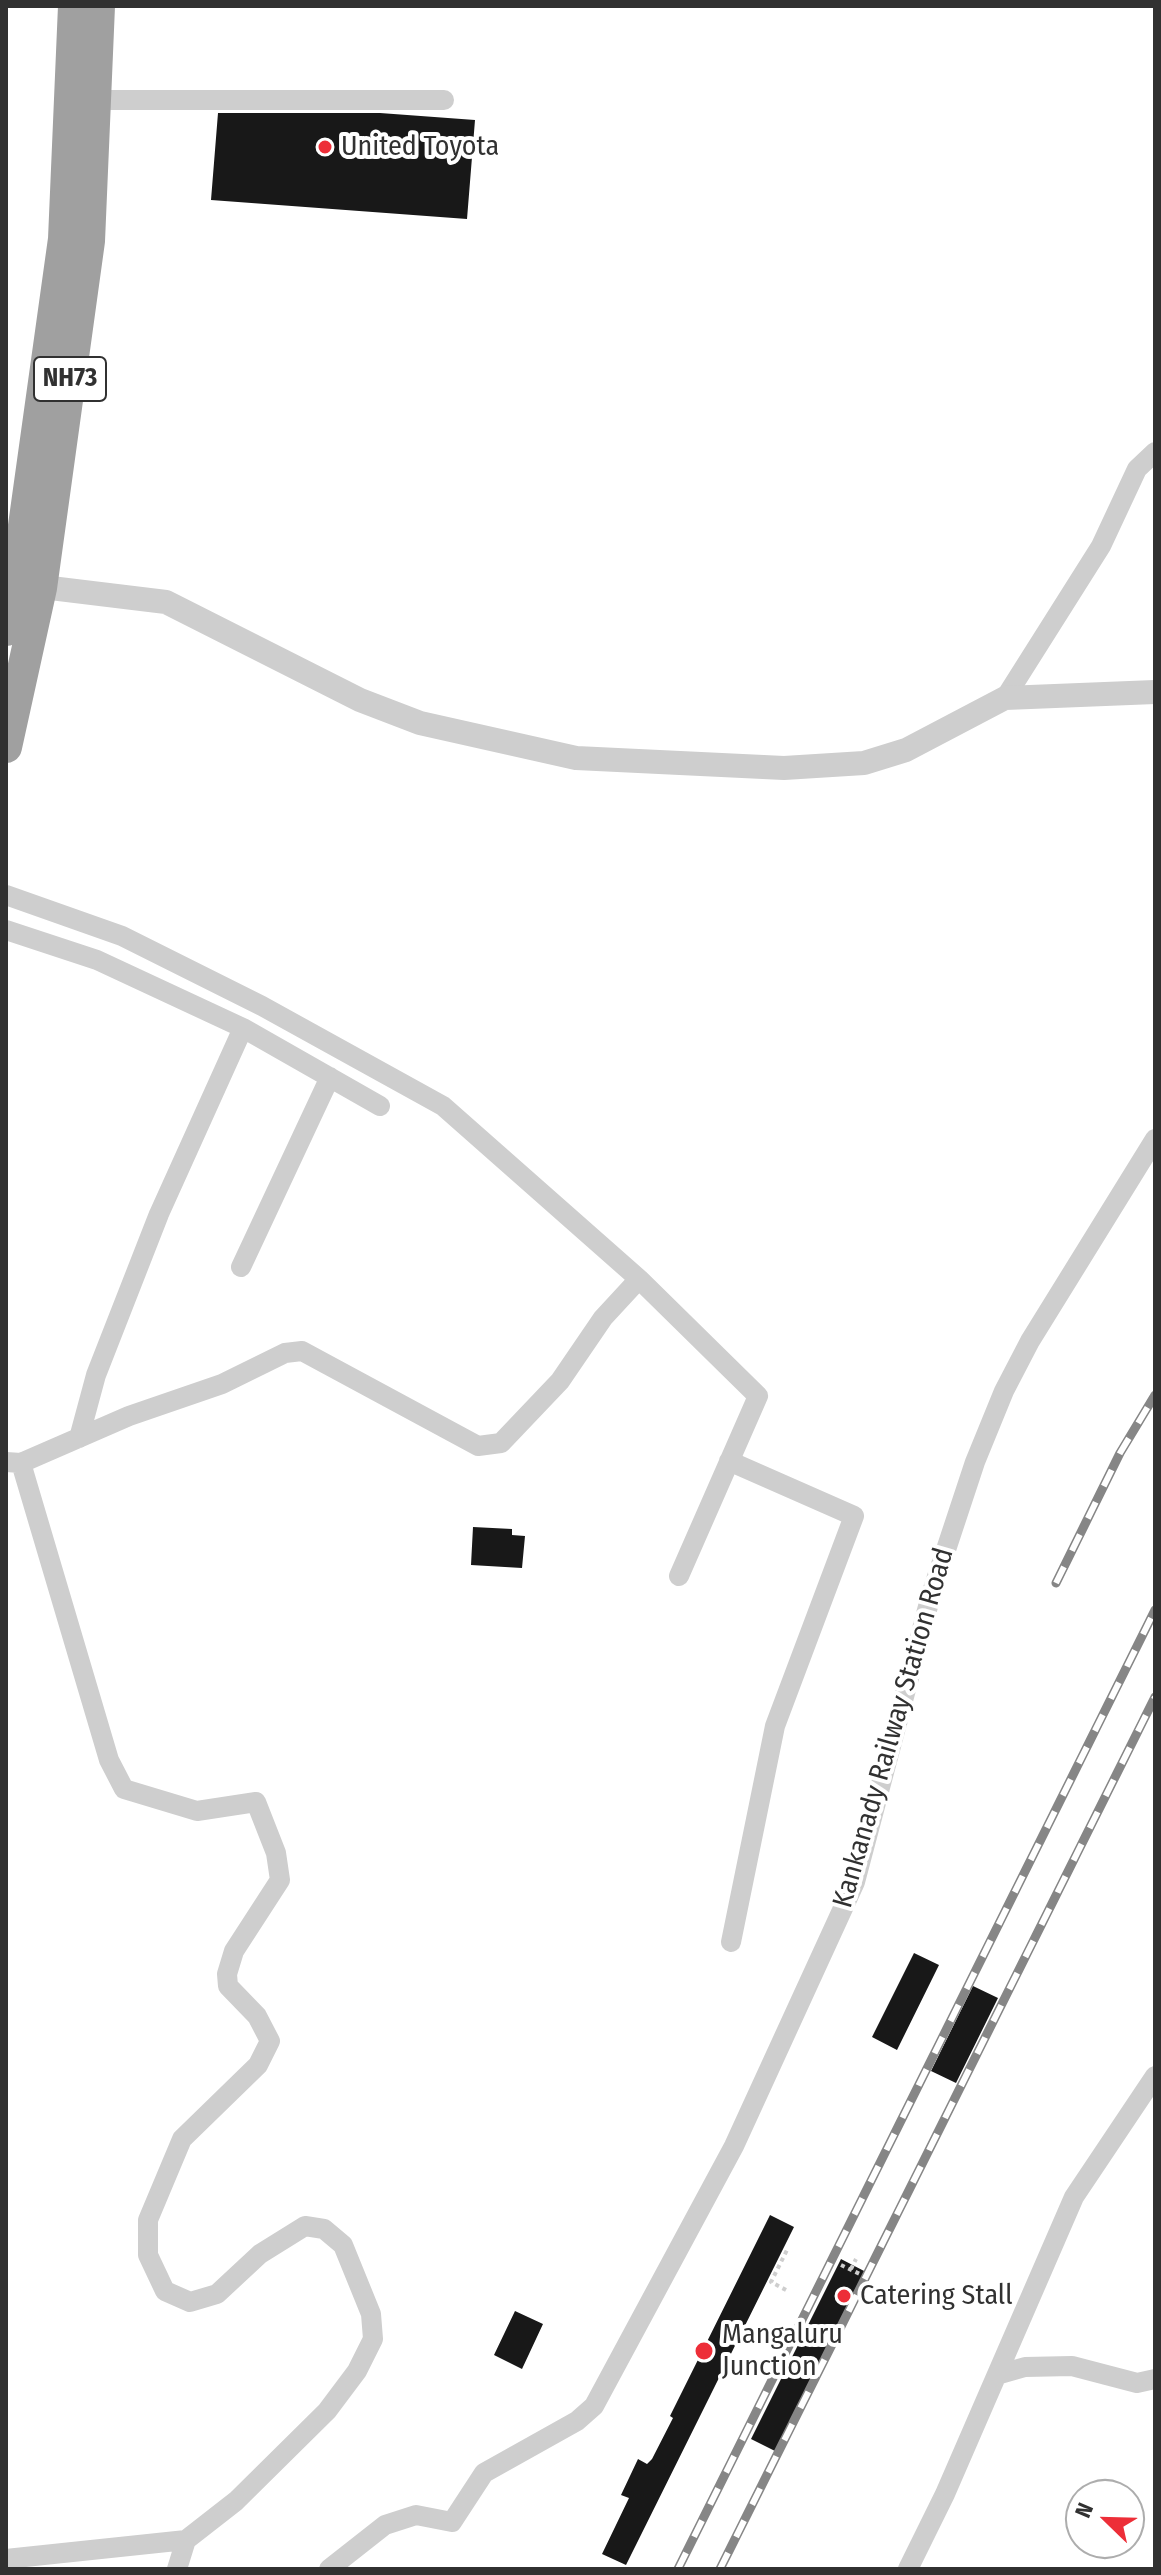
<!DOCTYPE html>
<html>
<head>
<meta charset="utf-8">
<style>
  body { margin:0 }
  #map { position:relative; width:1161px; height:2575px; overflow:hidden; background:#fff; font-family:"Fira Sans Condensed",sans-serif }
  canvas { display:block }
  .frame { position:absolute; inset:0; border:8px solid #313131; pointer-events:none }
  .north { position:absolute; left:1065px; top:2479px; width:80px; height:80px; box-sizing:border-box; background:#fff; border:2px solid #adadad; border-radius:50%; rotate:293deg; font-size:22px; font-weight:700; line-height:32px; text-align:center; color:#313131 }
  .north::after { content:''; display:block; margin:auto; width:28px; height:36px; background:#ed2e38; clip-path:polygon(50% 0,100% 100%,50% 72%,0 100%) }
</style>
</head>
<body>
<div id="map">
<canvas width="1161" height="2575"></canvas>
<div class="frame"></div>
<div class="north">N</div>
</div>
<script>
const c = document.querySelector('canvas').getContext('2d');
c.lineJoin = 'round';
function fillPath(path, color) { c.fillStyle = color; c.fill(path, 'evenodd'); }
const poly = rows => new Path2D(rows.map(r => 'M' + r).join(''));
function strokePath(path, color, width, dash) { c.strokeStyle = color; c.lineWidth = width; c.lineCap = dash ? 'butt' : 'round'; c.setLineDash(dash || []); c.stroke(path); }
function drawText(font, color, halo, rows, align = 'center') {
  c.font = font + ' "Fira Sans Condensed",sans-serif'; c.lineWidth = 8; c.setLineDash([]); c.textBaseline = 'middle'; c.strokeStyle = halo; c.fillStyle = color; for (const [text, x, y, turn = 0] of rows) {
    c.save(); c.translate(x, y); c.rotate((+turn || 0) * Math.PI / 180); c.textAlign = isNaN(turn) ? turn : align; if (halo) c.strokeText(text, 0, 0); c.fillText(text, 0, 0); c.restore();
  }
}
fillPath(poly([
  [218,113,380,113,475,120,467,219,211,200],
  [473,1527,512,1529,512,1535,525,1536,522,1568,471,1565],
  [914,1953,939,1965,897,2050,872,2037],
  [973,1986,998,1998,956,2083,931,2071],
  [770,2215,794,2227,626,2565,602,2554,629,2498,621,2495,638,2459,647,2464,652,2459,673,2418,670,2416],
  [841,2259,866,2272,777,2452,751,2439],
  [515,2311,543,2324,522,2369,494,2355]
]), '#181818');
strokePath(poly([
  [841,2265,862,2275],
  [851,2269,856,2259],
  [786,2290,771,2282,787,2250]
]), '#cecece', 4, [4, 4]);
strokePath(poly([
  [97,100,444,100],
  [1005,698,1101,546,1137,469,1155,452],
  [6,895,122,936,262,1006,443,1106,639,1279,758,1396,679,1576],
  [6,930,97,960,243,1028,159,1214,96,1375,79,1438],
  [243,1028,380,1106],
  [241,1267,330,1077],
  [729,1461,854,1516,775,1726,731,1942],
  [6,1462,21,1463,129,1416,222,1384,285,1353,302,1351,478,1446,501,1443,560,1381,603,1318,639,1279],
  [21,1463,109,1760,124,1789,197,1811,256,1802,276,1853,280,1880,234,1951,227,1974,228,1986,257,2016,270,2041,258,2065,182,2139,148,2220,148,2255,165,2291,190,2302,217,2294,260,2254,305,2226,324,2229,343,2245,371,2314,373,2339,357,2371,327,2411,236,2501,186,2540,177,2569],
  [997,2375,1025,2367,1072,2366,1137,2383,1155,2379],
  [6,2559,186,2540],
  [329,2569,385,2525,416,2515,452,2522,484,2473,577,2421,594,2406,734,2146,855,1882,931,1595,975,1462,1004,1391,1030,1341,1155,1139],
  [908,2569,945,2494,1074,2197,1155,2076]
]), '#cecece', 20);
strokePath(poly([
  [26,585,166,602,360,700,420,723,576,758,784,768,864,763,906,750,1005,698,1155,692]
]), '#cecece', 24);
strokePath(poly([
  [6,630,16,583,64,239,74,6],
  [6,747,41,588,89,241,99,6]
]), '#a0a0a0', 32);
const rail = poly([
  [1056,1583,1120,1453,1155,1395],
  [678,2569,1155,1610],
  [720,2569,1155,1697]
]);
strokePath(rail, '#868686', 9);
strokePath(rail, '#fff', 6, [18]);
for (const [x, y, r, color] of [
  [325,147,8,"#ed2e38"],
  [844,2296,8,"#ed2e38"],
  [704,2351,10,"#ed2e38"]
]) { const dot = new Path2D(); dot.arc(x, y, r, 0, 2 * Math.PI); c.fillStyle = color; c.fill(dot); strokePath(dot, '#fff', 3); }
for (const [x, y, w] of [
  [70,379,72]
]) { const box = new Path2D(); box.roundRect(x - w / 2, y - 22, w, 44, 6); c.fillStyle = '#fff'; c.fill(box); strokePath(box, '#313131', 2); }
drawText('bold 26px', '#313131', null, [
  ["NH73",70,379]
]);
drawText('28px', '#313131', '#fff', [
  ["United Toyota",341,147],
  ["Catering Stall",860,2296],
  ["Mangaluru",722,2335],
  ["Junction",722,2367]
], 'left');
drawText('28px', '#313131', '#fff', [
  ["Kankanady Railway Station Road",894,1728,-74]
]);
</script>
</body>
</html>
